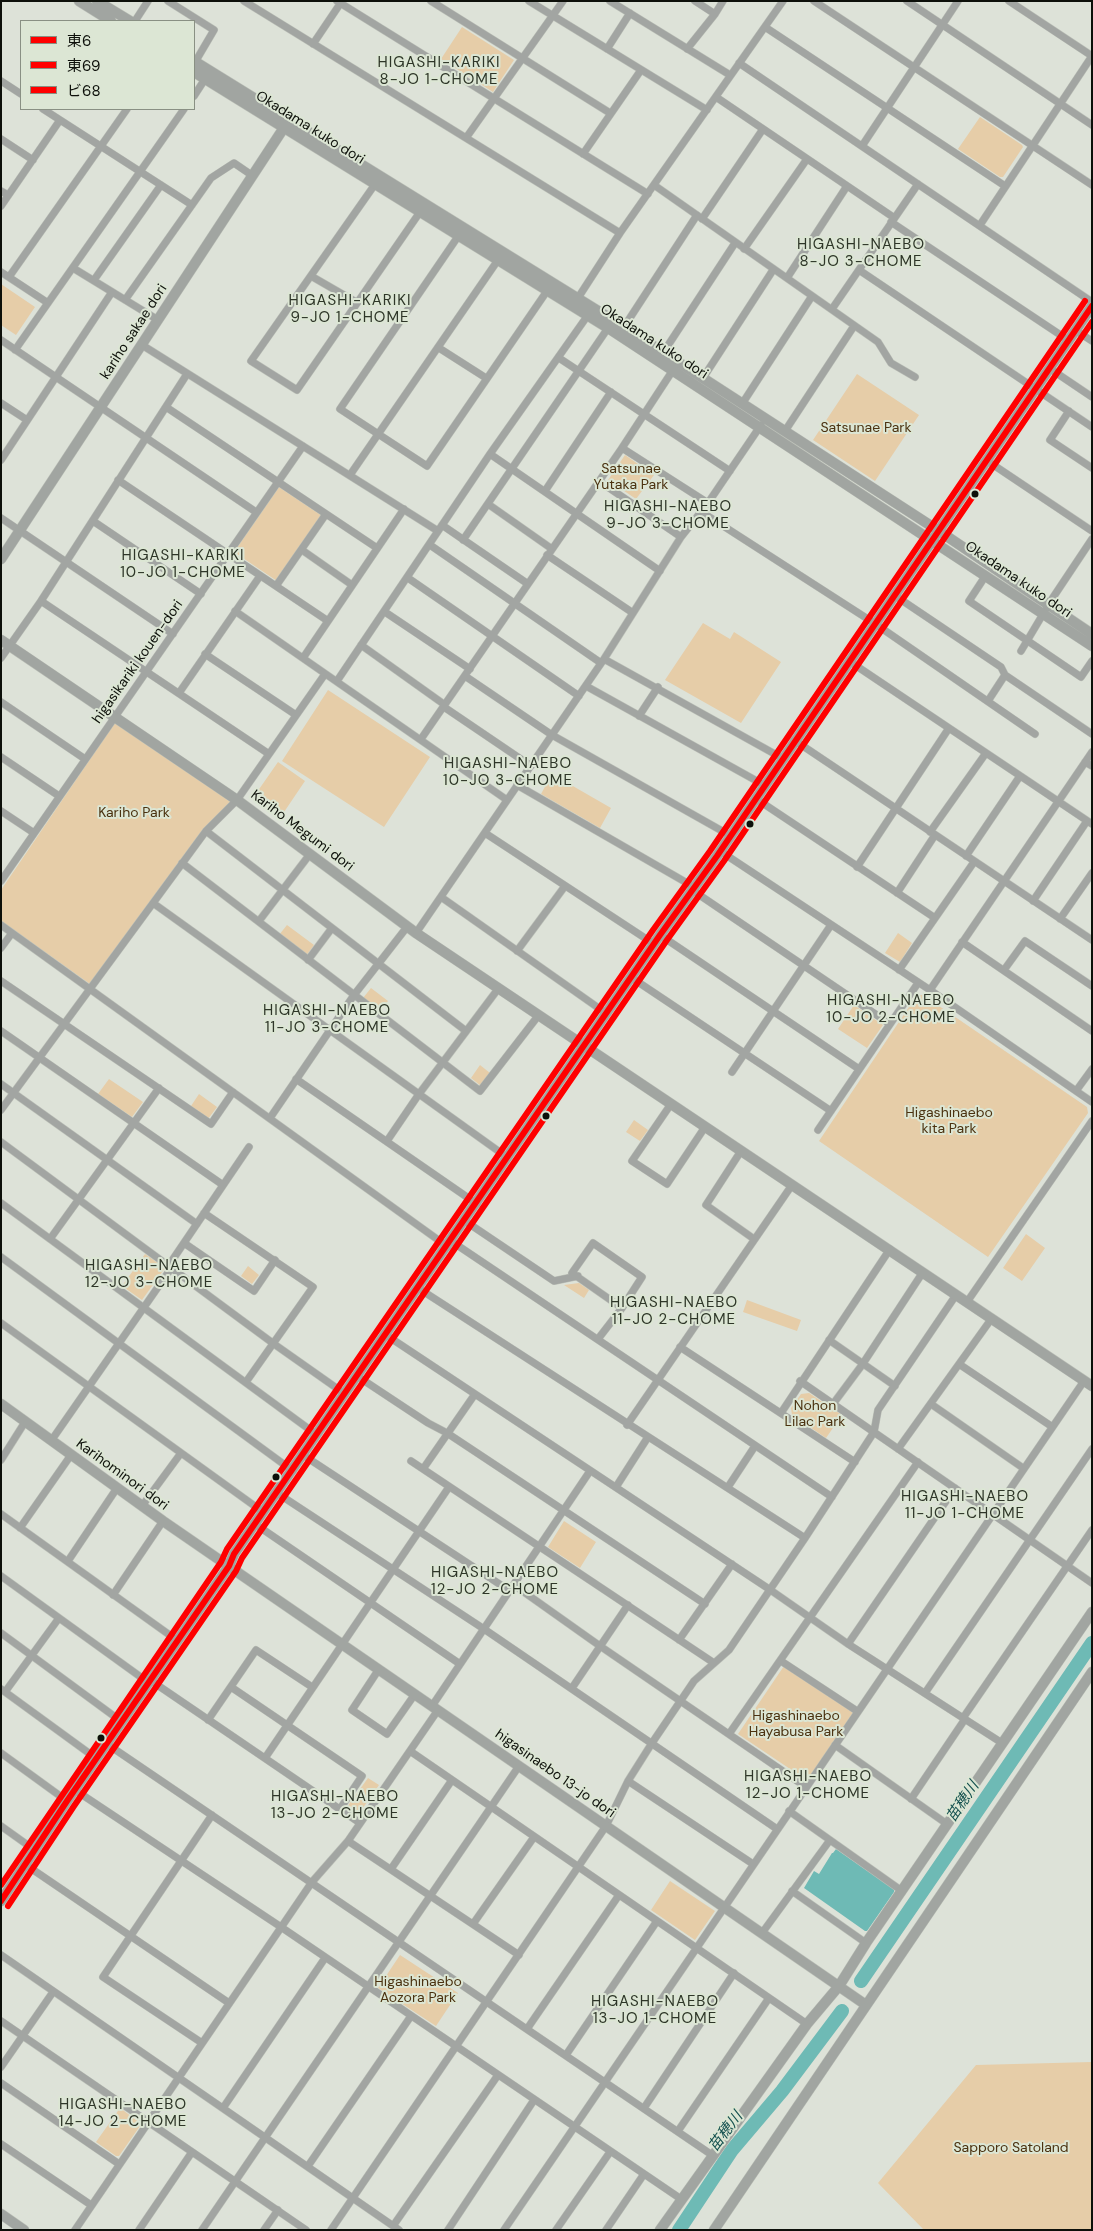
<!DOCTYPE html>
<html>
<head>
<meta charset="utf-8">
<style>
  body { margin:0 }
  #map { position:relative; width:1093px; height:2231px; overflow:hidden; background:#dde2d8; font-family:"DM Sans","Noto Sans JP",sans-serif }
  canvas { display:block }
  .frame { position:absolute; inset:0; border:2px solid #0d100a; pointer-events:none }
  .legend { position:absolute; left:20px; top:20px; width:175px; height:90px; box-sizing:border-box; background:#dce6d4; border:1px solid #899083; margin:0; padding:6px 9px; list-style:none; font-size:15px; color:#0d100a }
  .legend li { display:flex; align-items:center; gap:10px; height:25px }
  .legend b { width:25px; border:1px solid #899083 }
</style>
</head>
<body>
<div id="map">
<canvas width="1093" height="2231"></canvas>
<div class="frame"></div>
<ul class="legend">
<li><b style="height:6px;background:#f00"></b>東6</li>
<li><b style="height:6px;background:#f00"></b>東69</li>
<li><b style="height:6px;background:#f00"></b>ビ68</li>
</ul>
</div>
<script>
const c = document.querySelector('canvas').getContext('2d');
c.lineJoin = 'round';
function fillPath(path, color) { c.fillStyle = color; c.fill(path, 'evenodd'); }
const poly = rows => new Path2D(rows.map(r => 'M' + r).join(''));
function strokePath(path, color, width, dash) { c.strokeStyle = color; c.lineWidth = width; c.lineCap = dash ? 'butt' : 'round'; c.setLineDash(dash || []); c.stroke(path); }
function drawText(font, color, halo, rows, align = 'center') {
  c.font = font + ' "DM Sans","Noto Sans JP",sans-serif'; c.lineWidth = 4; c.setLineDash([]); c.textBaseline = 'middle'; c.strokeStyle = halo; c.fillStyle = color; for (const [text, x, y, turn = 0] of rows) {
    c.save(); c.translate(x, y); c.rotate((+turn || 0) * Math.PI / 180); c.textAlign = isNaN(turn) ? turn : align; if (halo) c.strokeText(text, 0, 0); c.fillText(text, 0, 0); c.restore();
  }
}
fillPath(poly([
  [462,27,514,60,493,92,441,59],
  [980,117,1022,145,1023,147,1003,177,1000,177,958,149],
  [1,284,35,307,16,335,1,325],
  [857,374,919,415,875,481,813,440],
  [625,455,654,475,636,499,608,480],
  [279,487,321,515,277,581,234,552],
  [703,623,730,639,734,632,781,662,741,723,665,680],
  [328,690,430,757,384,827,282,761],
  [116,721,236,802,204,829,90,984,1,921,1,890],
  [278,762,305,781,282,815,255,795],
  [552,774,611,808,600,828,541,794],
  [287,925,314,945,306,956,279,935],
  [898,933,912,943,900,962,885,953],
  [371,988,388,1001,380,1011,363,998],
  [917,995,923,995,1087,1107,1088,1113,988,1257,819,1141],
  [854,1005,883,1025,867,1048,838,1029],
  [480,1065,490,1073,481,1086,471,1078],
  [109,1079,143,1102,132,1117,98,1094],
  [199,1094,217,1107,208,1119,191,1106],
  [634,1120,648,1130,640,1141,626,1132],
  [1026,1234,1045,1248,1022,1281,1003,1268],
  [145,1254,165,1268,142,1300,122,1286],
  [248,1266,259,1275,252,1284,241,1276],
  [579,1283,589,1290,584,1298,564,1285],
  [747,1300,801,1320,797,1331,743,1312],
  [809,1393,842,1415,826,1438,792,1415,791,1408,801,1394],
  [564,1521,596,1542,580,1568,548,1547],
  [784,1666,854,1713,808,1781,738,1734],
  [368,1778,379,1785,358,1815,347,1807],
  [670,1881,715,1911,695,1940,651,1910],
  [400,1955,458,1993,436,2026,378,1988],
  [1092,2062,1092,2230,924,2230,878,2183,976,2065],
  [120,2108,139,2122,140,2126,119,2156,116,2156,96,2142]
]), '#e6cda8');
fillPath(poly([
  [836,1849,894,1889,894,1892,867,1931,865,1931,804,1888,814,1871,819,1874,832,1853,833,1853]
]), '#6ebab5');
strokePath(poly([
  [861,1981,1092,1643],
  [679,2230,732,2150,782,2091,842,2011]
]), '#6ebab5', 14);
const street = poly([
  [168,1,214,30,194,64],
  [244,1,620,233],
  [337,1,648,194],
  [431,1,610,113],
  [529,1,707,110],
  [610,1,730,75],
  [695,1,715,14],
  [814,1,1092,185],
  [907,1,1092,125],
  [1009,1,1092,56],
  [135,21,148,1],
  [765,27,1005,186],
  [313,44,342,1],
  [607,49,630,13],
  [687,49,715,14,723,1],
  [739,63,1092,302],
  [1,81,21,94],
  [194,96,205,79],
  [716,97,893,217],
  [43,109,192,205],
  [466,138,563,1],
  [1,139,33,160],
  [862,146,958,1],
  [583,154,641,70],
  [378,180,251,361,297,390,420,212],
  [654,185,878,342,891,363,915,377],
  [1,191,8,195],
  [1,206,60,120],
  [702,219,763,129],
  [891,222,1068,340],
  [980,225,1092,56],
  [459,235,340,409,427,466,547,291],
  [744,249,807,159],
  [73,268,158,320],
  [859,270,1092,427],
  [1,272,48,303],
  [311,276,356,302],
  [9,277,127,109],
  [787,278,847,186],
  [94,280,161,185],
  [125,300,211,178,234,163,253,176],
  [576,301,620,233,783,1],
  [832,309,918,184],
  [624,327,697,215],
  [1075,330,1092,341],
  [1,340,256,512],
  [142,345,438,531],
  [439,348,486,378],
  [15,350,184,109],
  [663,353,735,243],
  [559,358,730,471],
  [1049,368,1092,397],
  [703,378,773,270],
  [1,403,27,420],
  [742,404,812,296],
  [166,407,377,548],
  [1069,411,1050,440,1092,468],
  [785,431,854,326],
  [622,448,708,503],
  [490,454,660,571],
  [1,460,112,292],
  [986,460,1092,531],
  [350,475,498,260],
  [118,480,328,621],
  [599,481,681,537],
  [545,491,611,392],
  [488,504,552,549],
  [700,511,874,623,1035,734],
  [1,518,173,634],
  [93,521,201,594],
  [442,525,528,584],
  [463,540,608,328],
  [430,545,601,663],
  [302,550,352,585],
  [547,555,633,613],
  [986,575,969,601,1081,677,1092,661],
  [408,578,579,696],
  [276,586,326,514],
  [894,595,1001,667,1005,675,1092,734],
  [41,601,269,754],
  [235,611,507,800],
  [385,612,470,669],
  [361,645,445,705],
  [1021,651,1052,599,1092,539],
  [205,654,296,715],
  [1,658,41,601,187,374],
  [303,658,404,509],
  [604,659,782,758],
  [849,661,1092,824],
  [465,676,552,735,731,836],
  [337,681,490,454,588,315],
  [586,686,764,785],
  [179,693,260,576],
  [988,701,1005,675],
  [1,702,85,759],
  [444,707,531,766],
  [639,716,658,687],
  [421,739,622,448,673,370],
  [794,740,1092,940],
  [1,757,59,796],
  [1085,762,1092,766],
  [517,785,694,887],
  [755,798,935,918],
  [1,811,34,833],
  [206,831,466,1031],
  [930,832,986,753],
  [485,833,654,944],
  [720,851,930,990,1092,1102],
  [966,856,1020,776],
  [182,863,480,1091,538,1016],
  [857,867,949,728],
  [1,881,303,446],
  [692,890,890,1024],
  [897,893,935,835],
  [441,897,607,1014],
  [1033,901,1087,821],
  [153,903,508,1158],
  [1060,919,1092,873],
  [259,921,310,854],
  [1,925,448,1247],
  [416,933,604,659,681,537,708,503,761,425],
  [660,935,859,1069],
  [962,942,1092,1031],
  [1,948,12,933],
  [517,951,565,886],
  [308,960,332,928],
  [899,970,974,862],
  [1004,970,1025,941,1092,986],
  [632,978,831,1111],
  [1,981,211,1124,233,1092],
  [930,990,1092,752],
  [1,1031,223,1185],
  [732,1072,831,925],
  [296,1079,477,1204],
  [1,1084,197,1224],
  [1076,1091,1092,1069],
  [671,1104,632,1161,667,1184,705,1127],
  [1,1110,206,831,237,800,325,674],
  [270,1118,354,995,407,927],
  [818,1130,918,983],
  [387,1141,419,1094,498,989],
  [1,1142,274,1344,345,1394],
  [741,1151,706,1205,754,1239],
  [1,1203,317,1435],
  [204,1213,313,1287,246,1382],
  [465,1221,554,1281,578,1276],
  [50,1239,159,1088],
  [451,1241,832,1497],
  [184,1243,254,1291,275,1260],
  [1,1257,293,1471],
  [169,1265,249,1147],
  [418,1288,805,1538],
  [967,1302,1092,1121],
  [1,1323,263,1512],
  [386,1335,769,1589,848,1644,1002,1743],
  [598,1339,622,1308,642,1277,593,1243,572,1273,622,1308],
  [829,1340,895,1386],
  [680,1347,855,1462],
  [959,1364,1051,1426],
  [357,1376,428,1423,447,1433,705,1604],
  [800,1381,1092,1583],
  [833,1404,862,1365,923,1272],
  [931,1404,1023,1468],
  [781,1413,890,1249],
  [627,1425,792,1185],
  [51,1441,172,1267],
  [898,1449,992,1318],
  [303,1455,510,1591],
  [1,1460,25,1422],
  [411,1461,714,1663],
  [423,1469,475,1394],
  [616,1487,648,1437],
  [728,1487,755,1446],
  [277,1493,484,1629,777,1829],
  [142,1506,181,1453],
  [1,1514,178,1641],
  [255,1524,460,1664],
  [20,1528,71,1455],
  [68,1561,117,1488],
  [1,1576,149,1683],
  [514,1585,600,1646,806,1787],
  [113,1595,163,1521],
  [1,1633,122,1722],
  [679,1640,732,1564],
  [848,1644,955,1488],
  [781,1661,857,1711],
  [379,1669,352,1710,387,1734,415,1694],
  [150,1680,360,1823],
  [231,1687,362,1776,340,1809],
  [572,1688,628,1605],
  [1,1689,97,1759],
  [5,1692,59,1618],
  [925,1693,1092,1449],
  [432,1706,590,1471],
  [963,1718,1092,1530],
  [208,1720,256,1650,312,1687],
  [729,1734,918,1462],
  [107,1744,712,2155],
  [835,1745,947,1824],
  [410,1751,807,2024],
  [1,1753,67,1801],
  [265,1758,449,1487],
  [628,1781,753,1864],
  [75,1790,278,1925,681,2199],
  [911,1799,965,1719],
  [789,1811,902,1891],
  [1,1826,36,1851],
  [348,1841,519,1955],
  [26,1865,229,2003],
  [391,1869,452,1780],
  [792,1891,866,1943],
  [473,1924,534,1837],
  [762,1933,830,1840],
  [1,1955,399,2230],
  [1,2021,306,2230],
  [527,2029,619,1895],
  [202,2043,103,1977,212,1815],
  [566,2055,657,1921],
  [1,2067,53,1992],
  [1,2083,119,2164],
  [223,2108,325,1958],
  [644,2108,734,1973],
  [678,2131,769,1998],
  [1,2144,91,2205],
  [308,2166,411,2016],
  [393,2226,498,2075],
  [75,2230,312,1882,348,1841,438,1710],
  [139,2230,192,2152],
  [202,2230,519,1766],
  [264,2230,278,2210],
  [331,2230,606,1826,628,1781,652,1743,694,1681,729,1650,805,1538,874,1432,878,1410,956,1295],
  [448,2230,534,2100],
  [504,2230,1084,1381],
  [556,2230,610,2152],
  [606,2230,644,2174]
]);
const secondary = poly([
  [79,1,111,21],
  [97,1,130,21],
  [194,61,624,327,939,531,1092,634],
  [194,72,608,328,1092,646],
  [1,559,287,123],
  [1,640,237,800,416,933,1092,1386],
  [1,1404,163,1521,866,2005],
  [1,1901,67,1801,229,1566,234,1554,660,935,717,856,1092,306],
  [1,2214,24,2230],
  [660,2230,807,2024,839,1986,866,1943,1092,1612],
  [714,2230,1092,1672]
]);
strokePath(street, '#bcc0b8', 8);
strokePath(secondary, '#bcc0b8', 11);
strokePath(street, '#a2a5a2', 7);
strokePath(secondary, '#a1a5a1', 10);
strokePath(poly([
  [1,1901,67,1801,229,1566,234,1554,660,935,717,856,1092,306]
]), '#f00', 6);
strokePath(poly([
  [8,1906,74,1806,236,1571,242,1558,667,940,724,861,1092,322]
]), '#f00', 6);
strokePath(poly([
  [1,1885,221,1562,227,1549,653,930,710,851,1085,301]
]), '#f00', 6);
for (const [x, y, r, color] of [
  [975,494,4.5,"#0d100a"],
  [750,824,4.5,"#0d100a"],
  [546,1116,4.5,"#0d100a"],
  [276,1477,4.5,"#0d100a"],
  [101,1738,4.5,"#0d100a"]
]) { const dot = new Path2D(); dot.arc(x, y, r, 0, 2 * Math.PI); c.fillStyle = color; c.fill(dot); strokePath(dot, '#dce6d4', 2); }
drawText('14px', '#0d100a', '#dce6d4', [
  ["Okadama kuko dori",310,128,32],
  ["kariho sakae dori",134,332,-57],
  ["Okadama kuko dori",654,342,33],
  ["Okadama kuko dori",1018,580,34],
  ["higasikariki kouen-dori",138,662,-55],
  ["Kariho Megumi dori",302,831,37],
  ["Karihominori dori",122,1475,36],
  ["higasinaebo 13-jo dori",555,1774,35]
]);
drawText('14px', '#4b3210', '#dce6d4', [
  ["Satsunae Park",866,428],
  ["Satsunae",631,469],
  ["Yutaka Park",631,485],
  ["Kariho Park",134,813],
  ["Higashinaebo",949,1113],
  ["kita Park",949,1129],
  ["Nohon",815,1406],
  ["Lilac Park",815,1422],
  ["Higashinaebo",796,1716],
  ["Hayabusa Park",796,1732],
  ["Higashinaebo",418,1982],
  ["Aozora Park",418,1998],
  ["Sapporo Satoland",1011,2148]
]);
c.letterSpacing = '1px';
drawText('15px', '#2e3628', '#dce6d4', [
  ["HIGASHI-KARIKI",439,63],
  ["8-JO 1-CHOME",439,80],
  ["HIGASHI-NAEBO",861,245],
  ["8-JO 3-CHOME",861,262],
  ["HIGASHI-KARIKI",350,301],
  ["9-JO 1-CHOME",350,318],
  ["HIGASHI-NAEBO",668,507],
  ["9-JO 3-CHOME",668,524],
  ["HIGASHI-KARIKI",183,556],
  ["10-JO 1-CHOME",183,573],
  ["HIGASHI-NAEBO",508,764],
  ["10-JO 3-CHOME",508,781],
  ["HIGASHI-NAEBO",891,1001],
  ["10-JO 2-CHOME",891,1018],
  ["HIGASHI-NAEBO",327,1011],
  ["11-JO 3-CHOME",327,1028],
  ["HIGASHI-NAEBO",149,1266],
  ["12-JO 3-CHOME",149,1283],
  ["HIGASHI-NAEBO",674,1303],
  ["11-JO 2-CHOME",674,1320],
  ["HIGASHI-NAEBO",965,1497],
  ["11-JO 1-CHOME",965,1514],
  ["HIGASHI-NAEBO",495,1573],
  ["12-JO 2-CHOME",495,1590],
  ["HIGASHI-NAEBO",808,1777],
  ["12-JO 1-CHOME",808,1794],
  ["HIGASHI-NAEBO",335,1797],
  ["13-JO 2-CHOME",335,1814],
  ["HIGASHI-NAEBO",655,2002],
  ["13-JO 1-CHOME",655,2019],
  ["HIGASHI-NAEBO",123,2105],
  ["14-JO 2-CHOME",123,2122]
]);
c.letterSpacing = '0px';
drawText('italic 15px', '#14514f', '#dce6d4', [
  ["苗穂川",963,1802,-56],
  ["苗穂川",726,2132,-53]
]);
</script>
</body>
</html>
